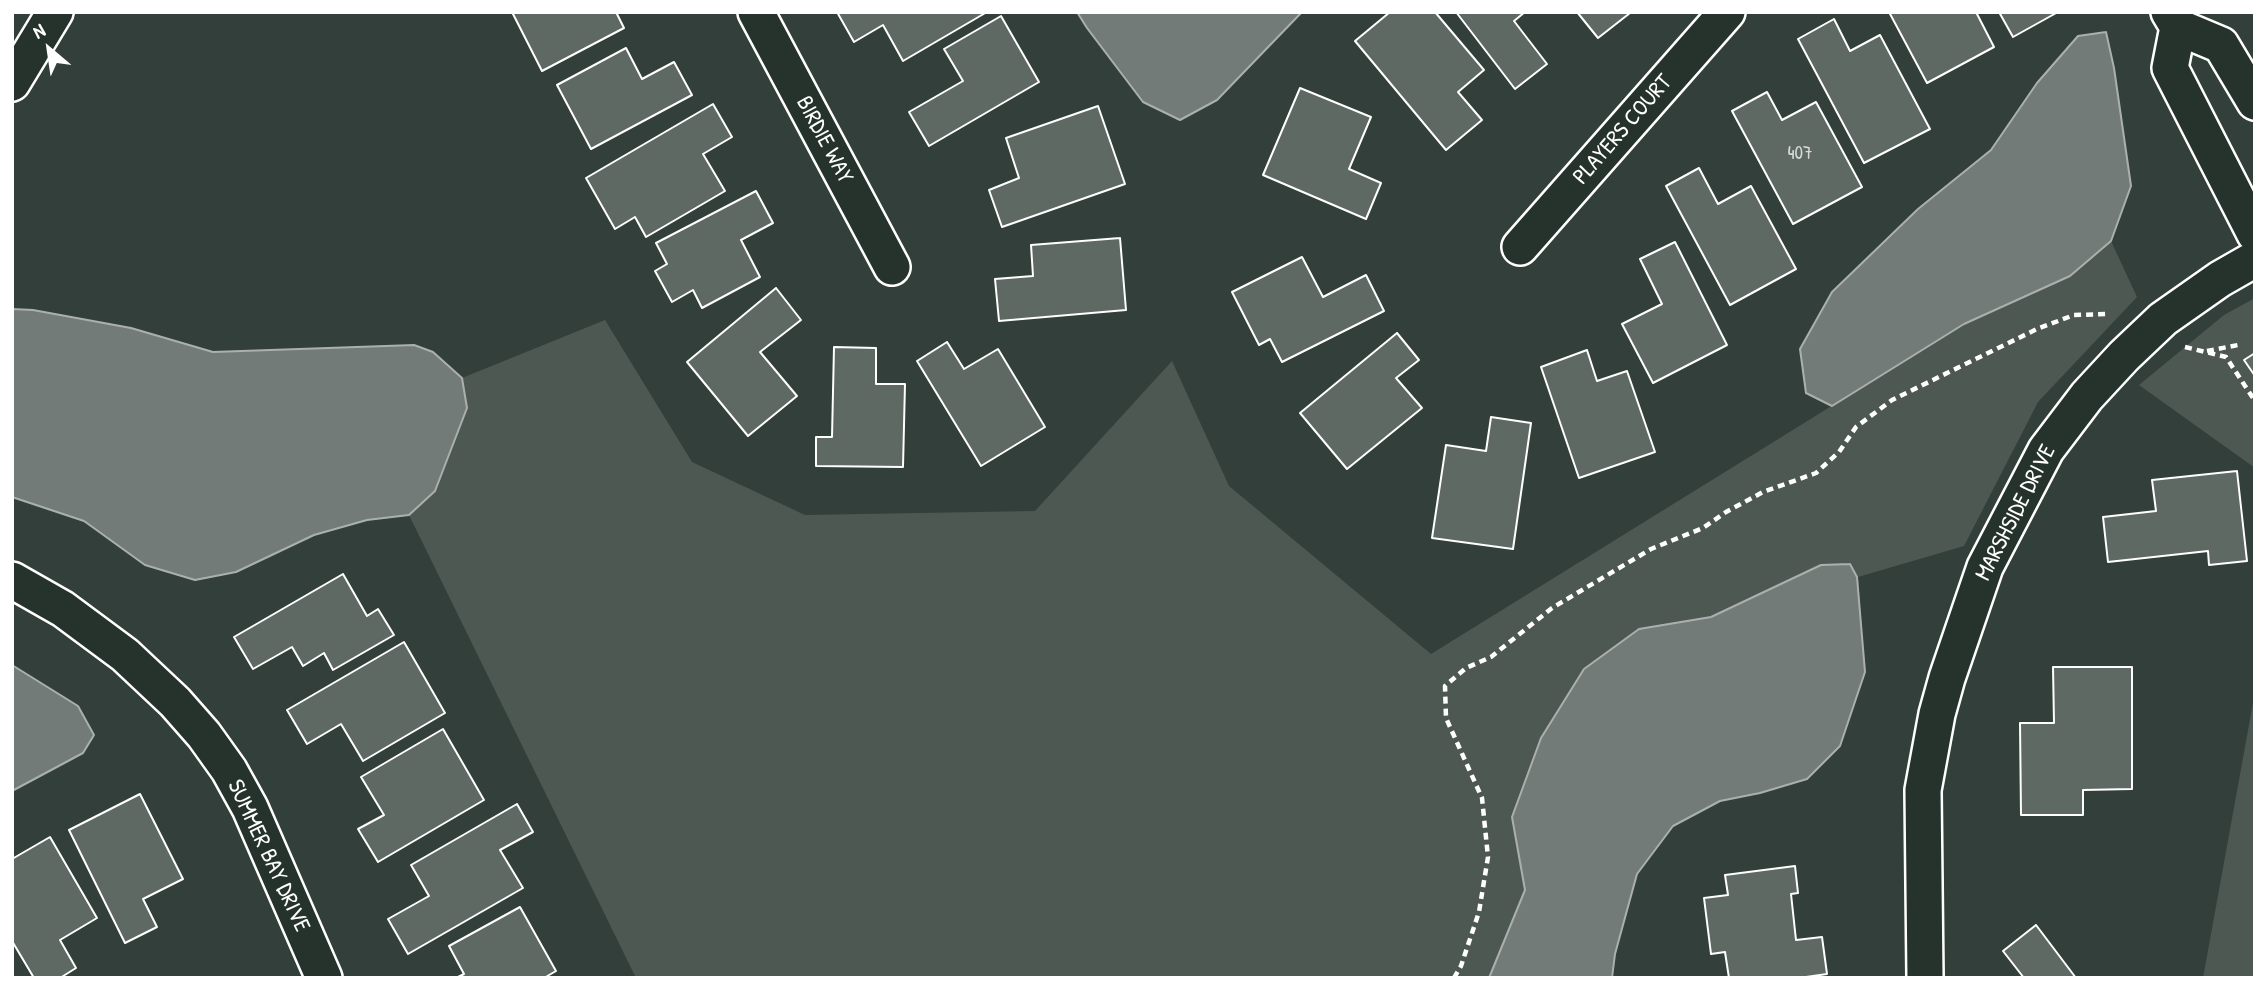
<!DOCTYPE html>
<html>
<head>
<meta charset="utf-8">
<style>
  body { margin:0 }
  #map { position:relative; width:2267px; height:990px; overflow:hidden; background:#333f3a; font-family:"Patrick Hand",sans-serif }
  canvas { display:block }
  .frame { position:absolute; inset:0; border:14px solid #fff; pointer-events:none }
  .north { position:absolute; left:14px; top:14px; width:70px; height:70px; -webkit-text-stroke:5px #26332d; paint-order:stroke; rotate:331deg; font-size:19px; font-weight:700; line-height:28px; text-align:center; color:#fff }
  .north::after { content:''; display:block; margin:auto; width:24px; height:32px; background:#fff; clip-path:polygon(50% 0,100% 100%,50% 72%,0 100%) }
</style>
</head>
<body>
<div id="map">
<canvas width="2267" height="990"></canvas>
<div class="frame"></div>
<div class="north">N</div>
</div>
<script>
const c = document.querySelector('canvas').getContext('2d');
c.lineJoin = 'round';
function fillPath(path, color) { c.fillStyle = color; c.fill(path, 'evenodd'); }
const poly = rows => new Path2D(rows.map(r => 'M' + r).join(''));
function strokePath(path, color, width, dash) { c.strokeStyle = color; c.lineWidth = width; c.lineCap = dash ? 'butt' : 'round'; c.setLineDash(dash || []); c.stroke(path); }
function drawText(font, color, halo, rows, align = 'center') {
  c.font = font + ' "Patrick Hand",sans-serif'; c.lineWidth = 7; c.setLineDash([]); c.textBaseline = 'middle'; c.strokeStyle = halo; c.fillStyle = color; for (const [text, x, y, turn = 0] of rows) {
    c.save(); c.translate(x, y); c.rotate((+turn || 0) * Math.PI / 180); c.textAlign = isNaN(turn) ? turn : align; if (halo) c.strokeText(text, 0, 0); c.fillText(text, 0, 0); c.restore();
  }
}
fillPath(poly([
  [2111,241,2137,297,2038,402,1964,546,1858,577,1865,672,1840,746,1807,779,1760,793,1720,801,1673,826,1637,874,1615,954,1612,978,636,978,409,515,435,491,467,408,462,378,605,320,692,462,805,515,1035,511,1172,361,1229,486,1431,654,1964,324,2070,276],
  [2255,298,2255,468,2139,385,2224,315],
  [2255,692,2255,978,2203,978]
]), '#4d5853');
const water = poly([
  [1077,12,1302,12,1217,100,1180,120,1143,102,1087,28,1077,12],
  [2106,32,2114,68,2131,186,2111,241,2070,276,1964,324,1832,406,1806,393,1800,349,1832,292,1918,209,1991,150,2037,83,2078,36,2106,32],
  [12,309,33,310,131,328,213,352,414,345,433,352,462,378,467,408,435,491,409,515,367,520,314,535,236,572,195,580,145,565,84,521,12,497,12,309],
  [1850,564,1857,577,1865,672,1840,746,1807,779,1760,793,1720,801,1673,826,1637,874,1615,954,1612,978,1489,978,1525,890,1512,817,1541,738,1584,669,1639,629,1711,617,1821,565,1850,564],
  [12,665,78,706,94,735,83,753,12,791,12,665]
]);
fillPath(water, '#737b78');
strokePath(water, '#abb0ae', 2);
const building = poly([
  [512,12,616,12,624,28,542,71,512,12],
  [837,12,987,12,903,61,883,25,854,42,837,12],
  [1390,12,1435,12,1484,70,1458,92,1482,120,1446,150,1355,41,1390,12],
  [1456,12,1525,12,1514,21,1547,64,1515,89,1456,12],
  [1577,12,1629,12,1630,13,1598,38,1577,12],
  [1889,12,1976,12,1994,47,1927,83,1889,12],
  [1999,12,2058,12,2013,37,1999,12],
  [1001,16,1039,82,929,146,909,112,963,81,944,49,1001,16],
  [1834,19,1850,51,1880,35,1930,129,1864,163,1798,39,1834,19],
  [626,48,642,79,674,62,692,95,591,149,557,85,626,48],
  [1300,88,1371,117,1349,169,1381,183,1366,219,1263,175,1300,88],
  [1767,92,1782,120,1816,102,1862,187,1793,224,1732,111,1767,92],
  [713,104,732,137,703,154,725,191,646,237,635,217,615,229,586,178,713,104],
  [1098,106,1125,184,1002,227,989,190,1019,178,1006,138,1098,106],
  [1699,168,1718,204,1751,186,1796,269,1730,305,1666,186,1699,168],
  [756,191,773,223,741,240,760,277,702,308,693,290,672,302,655,271,667,264,656,243,756,191],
  [1120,238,1126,310,999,321,995,279,1033,276,1031,245,1120,238],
  [1675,242,1727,345,1653,383,1622,324,1662,304,1640,259,1675,242],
  [1302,257,1323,297,1366,275,1384,311,1282,362,1270,339,1259,345,1232,292,1302,257],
  [776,288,801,320,760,352,797,396,748,436,687,362,776,288],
  [1397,333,1419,360,1396,378,1422,408,1347,469,1300,413,1397,333],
  [947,342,964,369,998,349,1045,427,981,466,917,361,947,342],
  [834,347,876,348,876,384,905,384,903,467,816,466,816,437,832,437,834,347],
  [1587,350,1597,381,1627,371,1655,452,1579,478,1541,367,1587,350],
  [2255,353,2255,376,2244,360,2255,353],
  [1491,417,1531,423,1513,549,1432,538,1446,445,1486,451,1491,417],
  [2237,471,2247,561,2209,565,2208,551,2108,562,2103,517,2156,511,2152,480,2237,471],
  [343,574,367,616,378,609,394,635,333,670,324,653,303,666,292,647,253,669,234,637,343,574],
  [404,642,445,713,363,761,341,724,307,744,287,710,404,642],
  [2053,667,2132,667,2132,789,2083,790,2083,815,2021,815,2020,723,2054,723,2053,667],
  [443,729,484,800,378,862,358,829,384,815,361,777,443,729],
  [140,794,183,879,143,899,157,927,125,943,69,830,140,794],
  [517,804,533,832,500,850,523,888,408,954,388,919,429,896,411,865,517,804],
  [50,837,97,918,60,940,76,968,60,978,34,978,12,941,12,859,50,837],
  [1795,866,1798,893,1791,894,1796,940,1822,937,1827,974,1799,978,1729,978,1725,952,1711,954,1704,898,1728,895,1725,875,1795,866],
  [520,907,556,971,544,978,456,978,464,974,449,946,520,907],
  [2036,925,2076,978,2024,978,2003,951,2036,925]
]);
fillPath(building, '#5f6964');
strokePath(building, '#fff', 2);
const minor = poly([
  [756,12,892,267],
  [2169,12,2178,27,2221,45,2255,102],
  [2178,27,2170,68,2255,234],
  [12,83,55,12],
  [1520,247,1727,12],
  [12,580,63,609,125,655,175,702,204,735,229,770,250,808,324,978],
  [1925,978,1923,790,1937,714,1947,678,1985,567,2046,450,2087,396,2124,356,2163,319,2220,279,2255,259]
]);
strokePath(minor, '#fff', 40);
strokePath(poly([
  [2185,347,2226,357,2255,401],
  [2207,351,2238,345],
  [1454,978,1461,966,1479,912,1488,857,1482,798,1446,718,1445,686,1466,668,1491,657,1552,608,1651,549,1703,528,1726,512,1763,492,1816,473,1839,452,1856,427,1892,400,2037,329,2074,315,2107,314]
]), '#fff', 4.5, [7, 5]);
strokePath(minor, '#26332d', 35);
drawText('19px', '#d7dad8', null, [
  ["407",1800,154]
]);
drawText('23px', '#fff', '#26332d', [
  ["PLAYERS COURT",1623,130,-49],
  ["BIRDIE WAY",824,140,62],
  ["MARSHSIDE DRIVE",2016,513,-63],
  ["SUMMER BAY DRIVE",268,856,65]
]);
</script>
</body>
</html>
